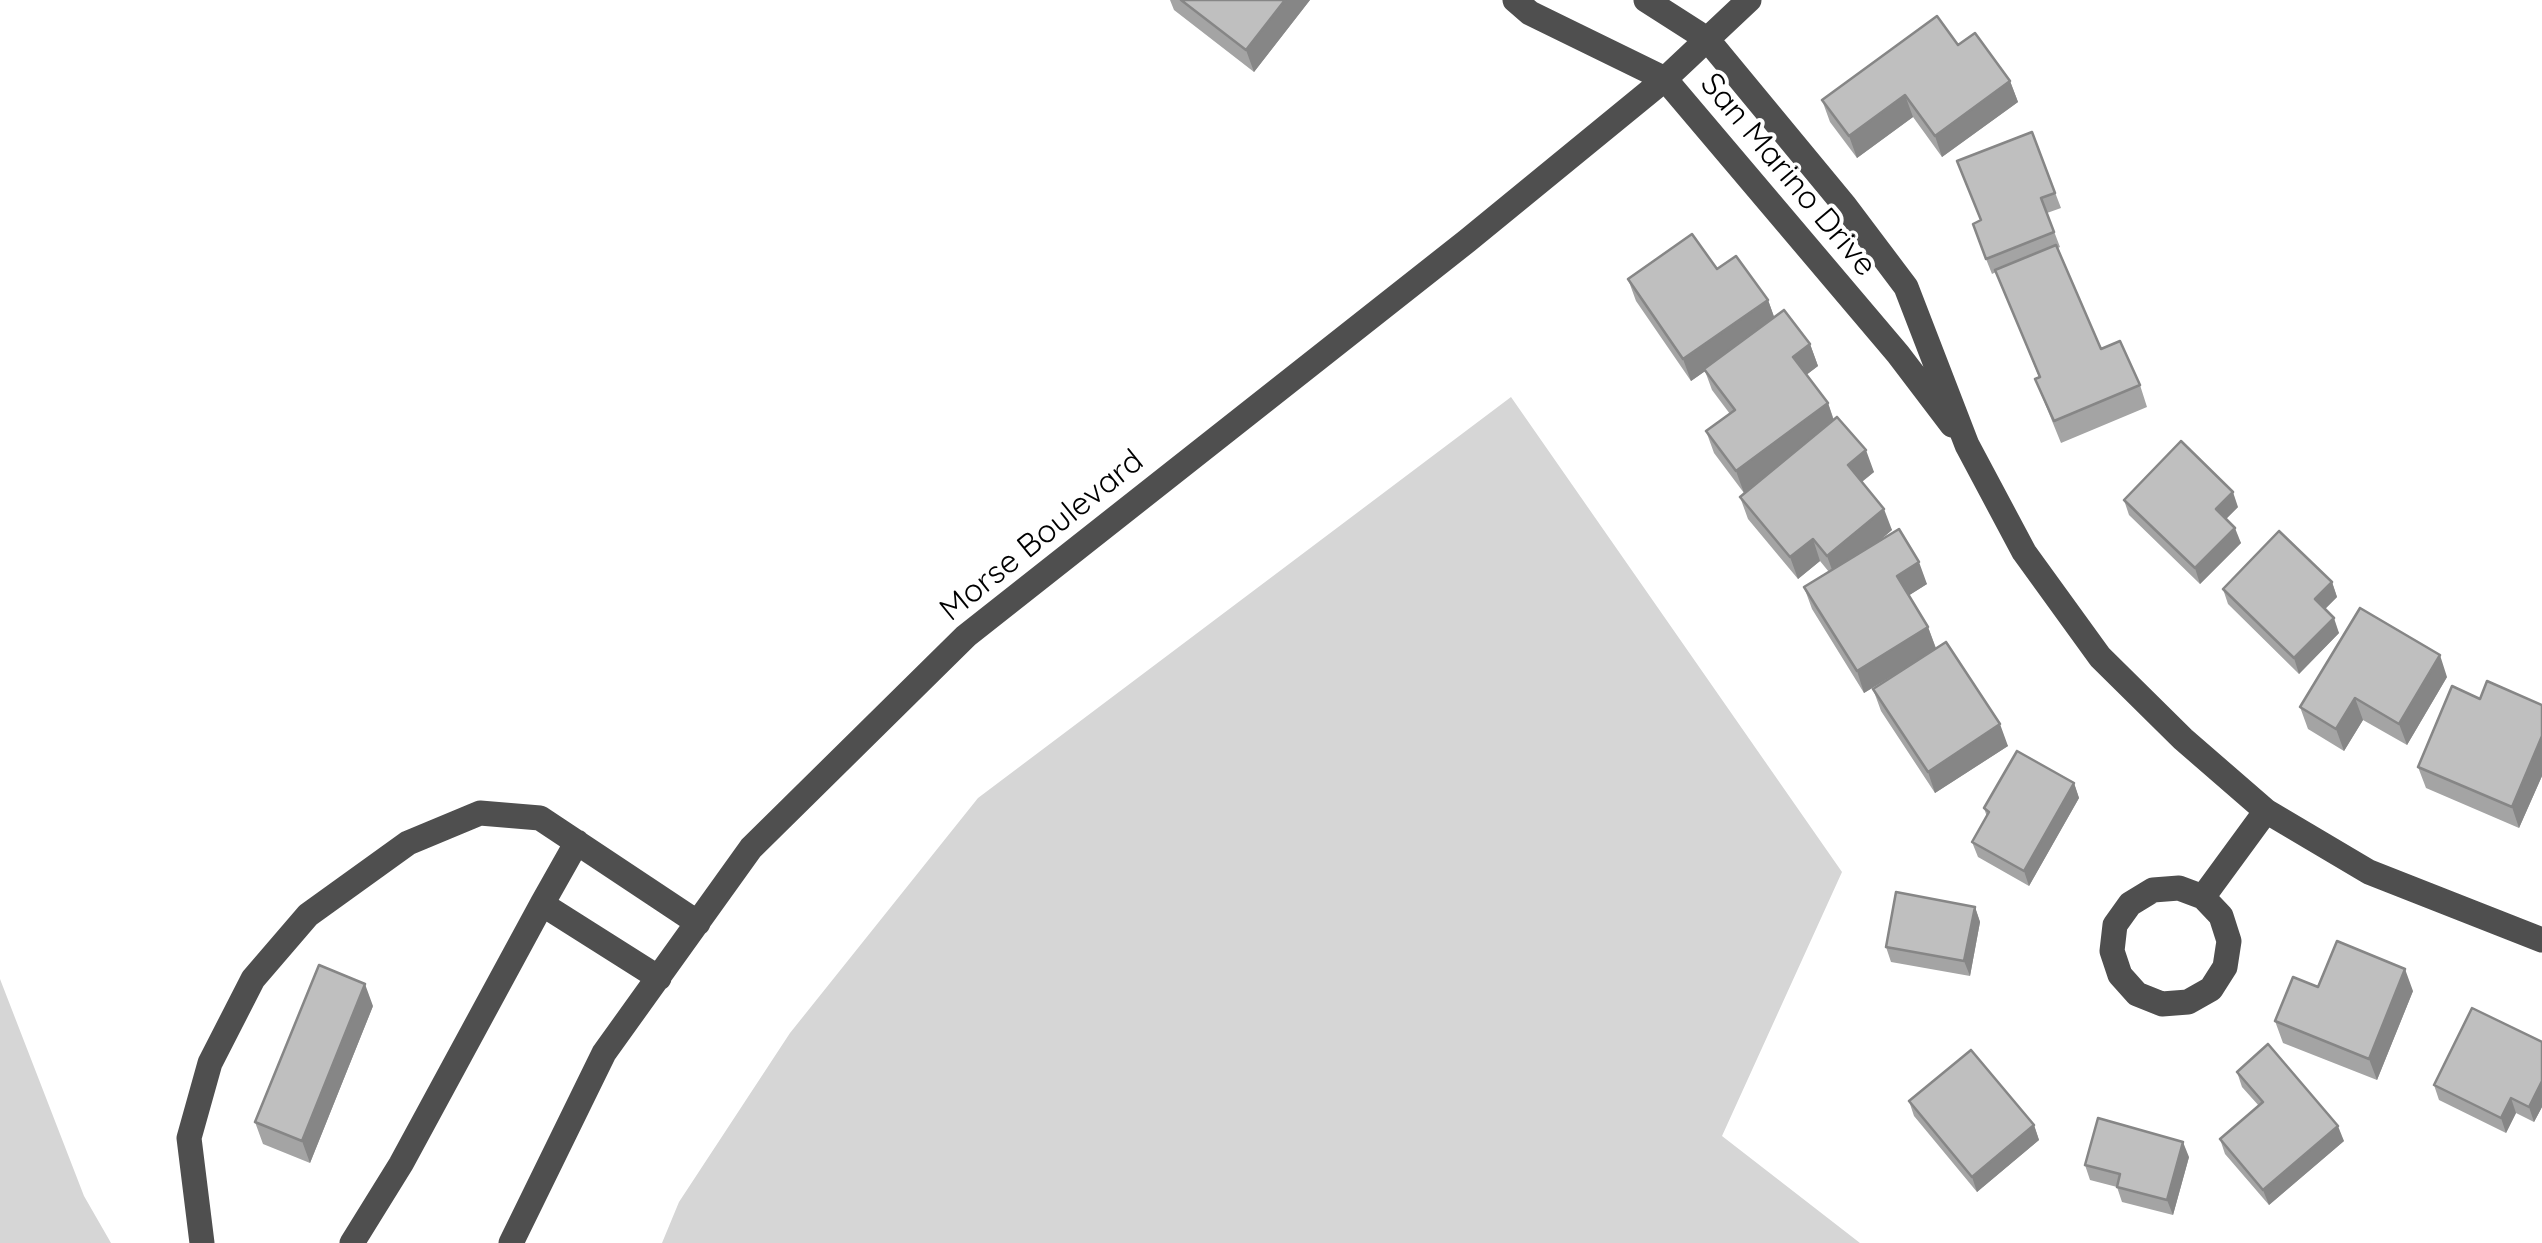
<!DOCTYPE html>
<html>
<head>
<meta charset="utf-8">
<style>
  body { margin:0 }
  canvas { display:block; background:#fff }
</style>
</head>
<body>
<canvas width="2542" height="1243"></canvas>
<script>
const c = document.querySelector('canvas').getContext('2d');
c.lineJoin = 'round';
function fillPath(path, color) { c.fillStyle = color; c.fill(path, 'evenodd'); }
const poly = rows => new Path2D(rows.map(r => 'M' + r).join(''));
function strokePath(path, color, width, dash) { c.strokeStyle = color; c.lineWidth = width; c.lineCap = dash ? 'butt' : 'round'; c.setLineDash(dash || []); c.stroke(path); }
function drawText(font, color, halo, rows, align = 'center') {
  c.font = font + ' Quicksand,sans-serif'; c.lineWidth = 8; c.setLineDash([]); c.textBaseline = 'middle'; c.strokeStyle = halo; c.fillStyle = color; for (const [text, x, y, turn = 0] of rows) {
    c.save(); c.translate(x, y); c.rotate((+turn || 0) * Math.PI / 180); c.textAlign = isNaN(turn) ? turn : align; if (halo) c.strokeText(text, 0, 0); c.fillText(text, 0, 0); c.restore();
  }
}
fillPath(poly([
  [1511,397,1842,872,1722,1136,1860,1243,662,1243,679,1202,790,1033,978,798],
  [0,979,84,1196,111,1243,0,1243]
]), '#d6d6d6');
strokePath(poly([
  [1515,0,1530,13,1665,79,1898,354,1952,425],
  [1646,0,1707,39,1845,206,1906,287,1967,445,2024,552,2100,657,2183,739,2266,811,2369,872,2542,940],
  [2203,897,2179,888,2153,890,2130,904,2115,925,2112,951,2120,975,2137,994,2162,1004,2188,1002,2211,989,2225,967,2229,941,2221,916,2203,897,2266,811],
  [542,904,577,842],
  [202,1243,189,1138,210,1063,253,979,308,915,408,843,480,813,540,818,698,923],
  [352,1243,401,1164,542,904,659,978],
  [511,1243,604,1053,751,848,966,636,1467,241,1665,79,1749,0]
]), '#4f4f4f', 25);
fillPath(poly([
  [1170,0,1310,0,1254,72,1174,10],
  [1958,45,2010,81,2018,102,1942,157,1913,117,1857,158,1830,122,1822,100],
  [2032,132,2061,208,2047,213,2060,247,2058,248,2101,349,2140,385,2147,407,2061,443,2035,379,2039,377,1996,272,1992,274,1978,239,1980,221],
  [1717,269,1768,300,1774,317,1810,344,1818,366,1806,375,1828,403,1834,420,1874,472,1862,482,1892,530,1879,541,1927,584,1909,595,1928,627,1936,648,2008,746,1935,793,1881,711,1873,689,1922,658,1864,693,1812,609,1804,587,1829,572,1820,561,1798,579,1748,519,1740,497,1766,476,1744,493,1714,453,1706,431,1730,414,1712,390,1705,371,1691,381,1636,301,1628,279],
  [2124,500,2238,507,2226,519,2241,543,2200,584,2129,515],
  [2332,582,2337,597,2325,609,2339,633,2299,674,2228,604,2223,589],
  [2447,677,2407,745,2363,720,2344,751,2308,729,2300,707],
  [2480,699,2542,705,2542,776,2519,828,2426,788,2418,767],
  [2074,783,2079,798,2029,886,1978,857,1972,842,1987,817,1984,808],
  [1975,907,1980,922,1970,976,1891,962,1886,947],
  [2318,987,2413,991,2377,1080,2283,1043,2275,1021],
  [373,1006,310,1163,263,1144,255,1122],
  [2542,1042,2542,1107,2534,1122,2516,1113,2506,1133,2439,1100,2434,1085],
  [2237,1072,2344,1141,2269,1205,2225,1154,2220,1139,2259,1106,2242,1087],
  [1909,1101,2034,1125,2039,1140,1977,1192,1914,1116],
  [2189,1157,2173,1215,2122,1202,2117,1187,2090,1180,2085,1165]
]), '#a4a4a4');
fillPath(poly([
  [1285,0,1310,0,1254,72,1246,50],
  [2010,81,2018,102,1942,157,1935,136],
  [1905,95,1913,117,1857,158,1849,136],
  [1768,300,1776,322,1691,381,1683,359],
  [1810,344,1818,366,1801,379,1793,357],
  [1828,403,1835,425,1744,493,1736,471],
  [1866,450,1874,472,1855,487,1848,465],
  [2233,492,2238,507,2221,524,2216,509],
  [1884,509,1892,530,1835,578,1827,556],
  [2235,528,2241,543,2200,584,2195,568],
  [1813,539,1820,561,1798,579,1790,557],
  [1919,562,1927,584,1905,598,1897,576],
  [2332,582,2337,597,2320,614,2315,599],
  [2334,618,2339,633,2299,674,2294,658],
  [1928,627,1936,649,1864,693,1857,671],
  [2440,655,2447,677,2407,745,2399,724],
  [2355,698,2363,720,2344,751,2336,729],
  [2000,724,2008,746,1935,793,1928,772],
  [2542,736,2542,776,2519,828,2512,807],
  [2074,783,2079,798,2029,886,2024,871],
  [1975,907,1980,922,1970,976,1964,961],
  [2405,969,2413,991,2377,1080,2369,1059],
  [365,984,373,1006,310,1163,302,1141],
  [2542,1081,2542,1107,2534,1122,2529,1107],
  [2511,1098,2516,1113,2506,1133,2501,1118],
  [2034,1125,2039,1140,1977,1192,1972,1177],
  [2338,1126,2344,1141,2269,1205,2263,1190],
  [2183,1142,2189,1157,2173,1215,2167,1200]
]), '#868686');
const building = poly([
  [1181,0,1285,0,1246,50,1181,0],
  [1937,16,1958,45,1975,33,2010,81,1935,136,1905,95,1849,136,1822,100,1937,16],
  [2032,132,2055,193,2041,198,2054,232,1986,259,1973,224,1981,220,1957,161,2032,132],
  [1692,234,1717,269,1736,256,1768,300,1683,359,1628,279,1692,234],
  [2056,245,2101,349,2120,341,2140,385,2054,421,2035,379,2040,377,1995,270,2056,245],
  [1784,310,1810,344,1793,357,1828,403,1736,471,1706,431,1735,410,1704,369,1784,310],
  [1837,417,1866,450,1848,465,1884,509,1827,556,1813,539,1790,557,1740,497,1837,417],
  [2181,441,2233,492,2216,509,2235,528,2195,568,2124,500,2181,441],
  [1899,529,1919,562,1897,576,1928,627,1857,671,1804,587,1899,529],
  [2279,531,2332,582,2315,599,2334,618,2294,658,2223,589,2279,531],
  [2360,608,2440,655,2399,724,2355,698,2336,729,2300,707,2360,608],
  [1946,642,2000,724,1928,772,1873,689,1946,642],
  [2487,681,2542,705,2542,736,2512,807,2418,767,2452,686,2480,699,2487,681],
  [2017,751,2074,783,2024,871,1972,842,1989,812,1984,808,2017,751],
  [1896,892,1975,907,1964,961,1886,947,1896,892],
  [2337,941,2405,969,2369,1059,2275,1021,2293,977,2318,987,2337,941],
  [319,965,365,984,302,1141,255,1122,319,965],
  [2472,1008,2542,1042,2542,1081,2529,1107,2511,1098,2501,1118,2434,1085,2472,1008],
  [2268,1044,2338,1126,2263,1190,2220,1139,2263,1102,2237,1072,2268,1044],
  [1971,1050,2034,1125,1972,1177,1909,1101,1971,1050],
  [2098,1118,2183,1142,2167,1200,2117,1187,2120,1174,2085,1165,2098,1118]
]);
fillPath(building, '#bfbfbf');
strokePath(building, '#868686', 2.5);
drawText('32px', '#000', '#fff', [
  ["San Marino Drive",1788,175,50],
  ["Morse Boulevard",1042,536,-39]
]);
</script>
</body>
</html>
